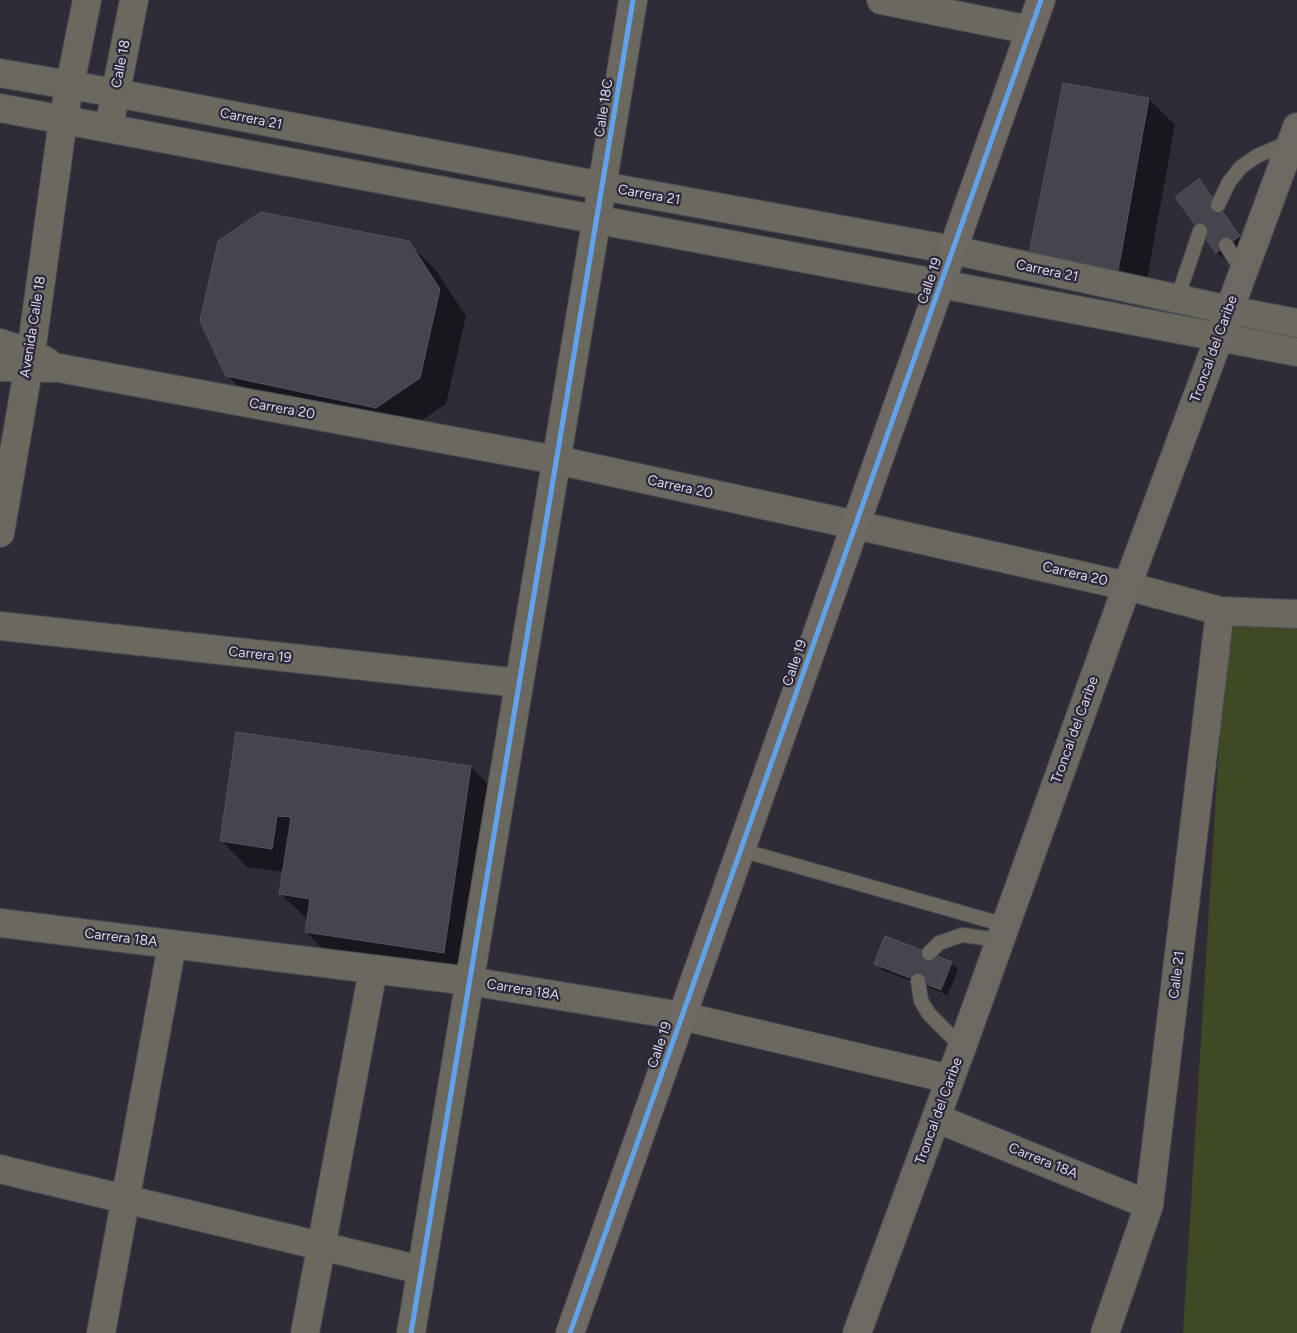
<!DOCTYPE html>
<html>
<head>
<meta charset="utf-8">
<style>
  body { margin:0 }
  canvas { display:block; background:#2f2c37 }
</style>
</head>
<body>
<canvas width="1297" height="1333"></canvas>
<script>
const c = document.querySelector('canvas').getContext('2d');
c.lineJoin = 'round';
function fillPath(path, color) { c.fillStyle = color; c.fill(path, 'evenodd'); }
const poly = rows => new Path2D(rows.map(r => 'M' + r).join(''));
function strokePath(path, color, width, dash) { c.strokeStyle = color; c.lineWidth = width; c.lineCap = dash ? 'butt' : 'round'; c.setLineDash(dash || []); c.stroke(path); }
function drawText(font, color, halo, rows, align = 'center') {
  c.font = font + ' Figtree,sans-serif'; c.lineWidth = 4.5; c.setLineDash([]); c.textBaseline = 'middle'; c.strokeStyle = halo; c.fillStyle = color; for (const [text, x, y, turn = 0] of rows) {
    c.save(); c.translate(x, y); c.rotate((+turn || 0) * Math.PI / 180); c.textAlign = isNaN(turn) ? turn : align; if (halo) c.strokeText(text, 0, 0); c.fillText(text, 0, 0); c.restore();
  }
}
fillPath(poly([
  [1227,616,1297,622,1297,1333,1183,1333]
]), '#3f4a24');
fillPath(poly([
  [1149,99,1175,125,1144,296,1031,252],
  [1199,181,1245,242,1223,258,1217,252],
  [408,243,435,269,466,316,446,404,402,433,254,402,227,375],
  [237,733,471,767,497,793,469,978,332,958,306,932,308,920,281,894,284,872,247,867,221,840],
  [876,963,951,963,958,969,948,995,882,970]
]), '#0007');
const building = poly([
  [1063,83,1149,98,1118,271,1029,253,1063,83],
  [1199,179,1240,236,1216,253,1175,197,1199,179],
  [261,212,409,241,440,289,420,378,376,408,226,376,200,321,218,241,261,212],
  [236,732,471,766,444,953,305,932,310,899,279,894,291,817,277,816,272,849,220,841,236,732],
  [885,936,952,962,941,990,874,964,885,936]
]);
fillPath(building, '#47444d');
strokePath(building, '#55525c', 1);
const lane = poly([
  [1218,205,1229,182,1241,167,1257,156,1292,141],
  [1226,245,1243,272],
  [1177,299,1200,231],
  [741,850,1005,925],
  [929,953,939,943,962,935,1000,940],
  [918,981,921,1001,929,1014,962,1047]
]);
const street = poly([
  [881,0,1030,30],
  [0,73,116,93,602,186,953,250,1229,310,1297,323],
  [0,108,941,284,1297,352],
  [112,112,134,0],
  [0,343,31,353,47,362],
  [0,367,59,368,556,460,856,525,1127,586,1220,611,1297,614],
  [0,533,31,353,63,120,87,0],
  [0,626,519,683],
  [0,923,469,981,682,1016,950,1079],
  [936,1118,1149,1205],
  [0,1169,421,1270],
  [101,1333,172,945],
  [305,1333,373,970],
  [411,1333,633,0],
  [1105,1333,1149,1205,1220,611]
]);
const secondary = poly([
  [570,1333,1041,0]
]);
const primary = poly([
  [857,1333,962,1047,1127,586,1297,127]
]);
strokePath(lane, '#4b4852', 16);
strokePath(street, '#4b4852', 30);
strokePath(secondary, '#4b4852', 30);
strokePath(primary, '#4b4852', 30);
strokePath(lane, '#6a685f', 14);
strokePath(street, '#6a685f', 28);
strokePath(secondary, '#6e6962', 28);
strokePath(primary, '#6c6862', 28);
strokePath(poly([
  [411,1333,633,0],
  [570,1333,1041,0]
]), '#60a3ed', 5);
drawText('14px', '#dbd8e5', '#2c283b', [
  ["Calle 18",121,64,-79],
  ["Calle 18C",604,108,-81],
  ["Carrera 21",251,119,11],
  ["Carrera 21",649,195,10],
  ["Carrera 21",1047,271,12],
  ["Calle 19",930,281,-71],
  ["Avenida Calle 18",33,327,-81],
  ["Troncal del Caribe",1214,349,-70],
  ["Carrera 20",282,409,10],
  ["Carrera 20",680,487,12],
  ["Carrera 20",1075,574,13],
  ["Carrera 19",260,655,6],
  ["Calle 19",795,663,-71],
  ["Troncal del Caribe",1075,730,-70],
  ["Carrera 18A",121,938,7],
  ["Calle 21",1177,975,-83],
  ["Carrera 18A",523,990,9],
  ["Calle 19",660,1045,-71],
  ["Troncal del Caribe",939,1111,-70],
  ["Carrera 18A",1043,1161,22]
]);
</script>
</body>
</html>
